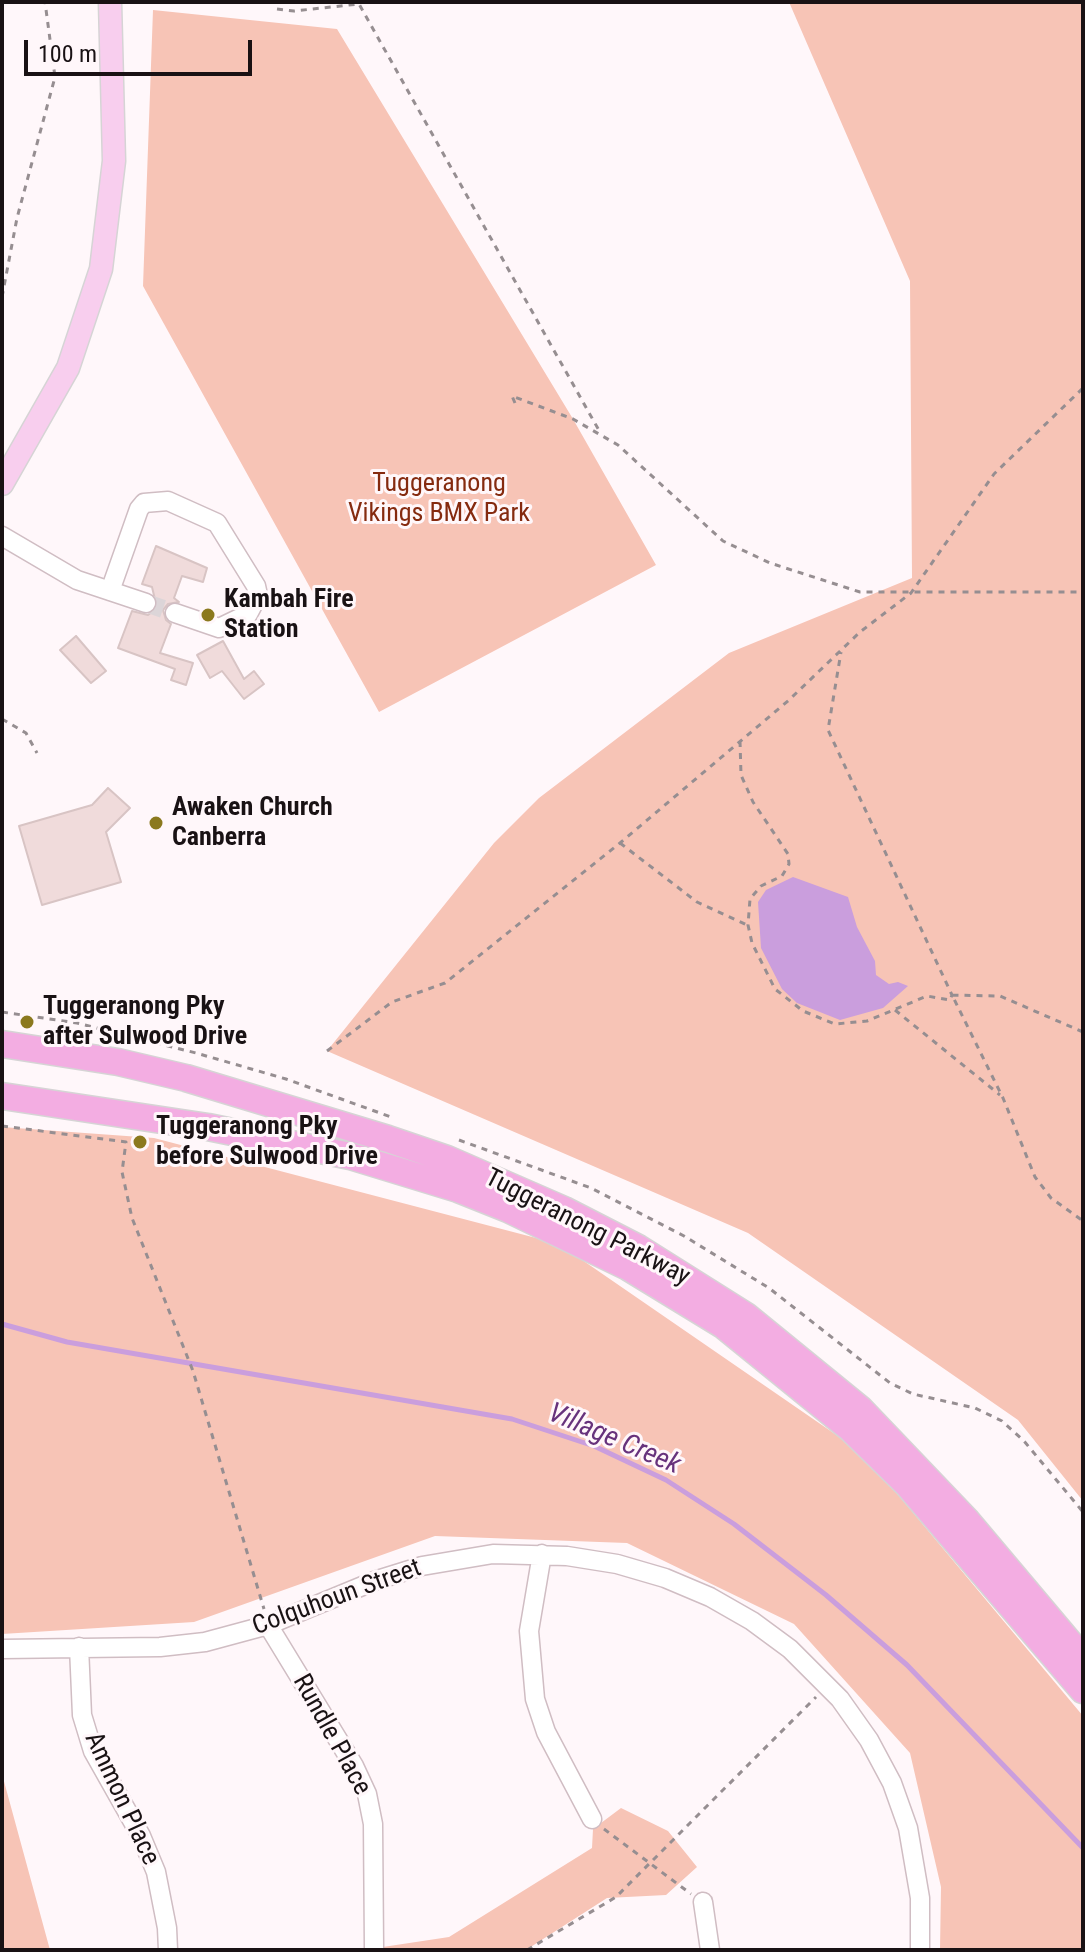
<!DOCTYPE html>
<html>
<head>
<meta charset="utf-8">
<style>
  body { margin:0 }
  #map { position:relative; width:1085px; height:1952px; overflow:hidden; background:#fff7fa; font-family:"Roboto Condensed",sans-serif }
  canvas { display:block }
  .frame { position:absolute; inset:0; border:4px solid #191214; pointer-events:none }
  .scale { position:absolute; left:24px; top:40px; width:228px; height:36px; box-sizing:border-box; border:4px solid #191214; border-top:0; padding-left:10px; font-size:24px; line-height:28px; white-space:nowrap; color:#191214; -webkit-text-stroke:6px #fff7fa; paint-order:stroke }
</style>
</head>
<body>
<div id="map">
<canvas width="1085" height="1952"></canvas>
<div class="frame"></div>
<div class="scale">100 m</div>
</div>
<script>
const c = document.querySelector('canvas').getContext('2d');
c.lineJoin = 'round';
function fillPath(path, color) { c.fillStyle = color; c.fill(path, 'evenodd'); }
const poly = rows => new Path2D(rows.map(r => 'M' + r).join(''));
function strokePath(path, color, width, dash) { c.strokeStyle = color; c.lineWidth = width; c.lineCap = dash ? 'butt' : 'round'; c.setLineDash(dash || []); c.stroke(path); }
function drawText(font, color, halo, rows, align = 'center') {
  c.font = font + ' "Roboto Condensed",sans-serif'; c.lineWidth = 6; c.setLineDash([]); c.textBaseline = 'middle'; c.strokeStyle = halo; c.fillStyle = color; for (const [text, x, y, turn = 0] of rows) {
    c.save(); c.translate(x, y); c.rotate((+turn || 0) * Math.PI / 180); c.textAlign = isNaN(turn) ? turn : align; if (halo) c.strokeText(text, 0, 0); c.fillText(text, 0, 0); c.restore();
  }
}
fillPath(poly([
  [789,2,1083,2,1083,1501,1018,1420,748,1233,327,1051,494,843,539,798,729,653,912,578,910,281],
  [153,10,337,29,573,419,656,565,379,712,143,286],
  [2,1127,154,1138,559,1244,864,1454,1083,1716,1083,1950,940,1950,941,1887,910,1753,794,1624,627,1543,435,1536,194,1622,2,1634],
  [2,1774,50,1950,2,1950],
  [621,1808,668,1831,697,1867,666,1895,607,1898,526,1950,363,1950,449,1937,592,1848,593,1829]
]), '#f7c4b6');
fillPath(poly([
  [793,877,848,897,857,927,875,961,876,975,889,984,898,982,908,986,883,1008,840,1020,797,1003,782,989,761,948,758,902,766,890]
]), '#ca9edd');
strokePath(poly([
  [2,1324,67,1342,512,1419,594,1446,666,1480,734,1524,826,1595,907,1665,1083,1848]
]), '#ca9edd', 5);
const building = poly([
  [156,546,207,568,203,582,182,576,174,598,179,602,168,604,163,610,166,620,171,624,160,653,193,663,186,685,171,680,175,669,118,648,132,611,148,615,157,608,152,587,142,584,156,546],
  [76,636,106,671,91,683,60,650,76,636],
  [223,641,244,679,254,671,264,684,244,699,222,671,210,678,197,655,223,641],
  [108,788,130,808,106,832,121,882,42,905,19,826,92,805,108,788]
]);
fillPath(building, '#f0dbdb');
strokePath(building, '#d8c4c4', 2);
strokePath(poly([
  [146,603,175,613]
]), '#dcd5d8', 18, [18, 9]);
const minor = poly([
  [2,536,77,580,146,603],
  [110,591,139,509,144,503,168,501,217,523,256,586,258,595,248,614,219,628,175,613],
  [542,1554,529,1631,535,1699,546,1732,592,1819],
  [268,1625,354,1766,367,1794,373,1824,374,1948],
  [79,1647,82,1715,93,1751,141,1836,156,1872,167,1928,168,1950],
  [2,1649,160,1647,205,1642,268,1625,377,1580,422,1566,493,1554,567,1556,617,1564,665,1578,710,1597,752,1621,790,1649,840,1699,869,1740,892,1783,908,1828,920,1898,920,1950],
  [703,1902,710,1950]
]);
const major = poly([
  [2,484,68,368,101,269,114,161,110,2]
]);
const highway = poly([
  [2,1044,118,1062,186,1078,388,1139,447,1159,564,1210,638,1248,746,1316,860,1409,967,1521,1083,1659],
  [2,1096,208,1127,350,1156,458,1189,508,1209,628,1267,723,1325,851,1429,908,1485,1083,1690]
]);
strokePath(minor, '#d0bdc3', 21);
strokePath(major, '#d6d4d5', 25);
strokePath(highway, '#d6d4d5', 29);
strokePath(poly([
  [277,9,294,11,359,4,601,434],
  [2,297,17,218,55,77,45,2],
  [515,403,512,396,573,419,618,445,723,541,770,563,860,592,1083,592],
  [2,719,26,733,37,753],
  [740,741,741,775,753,802,788,854,789,864,782,876,761,886,750,899,748,925,752,943,775,989,803,1011,835,1024,867,1021,927,996,950,1000,952,995,828,730,841,652],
  [620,843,697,902,747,925],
  [895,1010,1000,1095],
  [2,1012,77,1023,196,1053,286,1079,391,1117],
  [1083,1032,1000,996,952,995,1003,1098,1035,1177,1051,1198,1083,1221],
  [327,1051,392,1002,445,983,620,843,789,700,860,632,911,593,994,474,1083,388],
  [2,1126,126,1142,122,1172,132,1218,193,1371,264,1609],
  [459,1140,591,1188,684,1236,769,1288,890,1383,913,1394,975,1408,1002,1421,1024,1441,1083,1512],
  [604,1829,691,1894],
  [527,1950,616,1897,816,1697]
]), '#968e91', 3, [6, 6]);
strokePath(minor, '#fff', 18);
strokePath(major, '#f8ceee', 22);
strokePath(highway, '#f3ade2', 26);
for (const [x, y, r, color] of [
  [208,615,8,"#8b791e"],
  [156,823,8,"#8b791e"],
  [27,1022,8,"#8b791e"],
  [140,1142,8,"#8b791e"]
]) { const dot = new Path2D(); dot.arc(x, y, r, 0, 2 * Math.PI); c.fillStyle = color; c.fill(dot); strokePath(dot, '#fff7fa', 3); }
drawText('26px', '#852a0f', '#fff7fa', [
  ["Tuggeranong",439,484],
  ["Vikings BMX Park",439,514]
]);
drawText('bold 26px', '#191214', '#fff7fa', [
  ["Kambah Fire",224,600],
  ["Station",224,630],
  ["Awaken Church",172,808],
  ["Canberra",172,838],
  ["Tuggeranong Pky",43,1007],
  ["after Sulwood Drive",43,1037],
  ["Tuggeranong Pky",156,1127],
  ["before Sulwood Drive",156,1157]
], 'left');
drawText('26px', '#191214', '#fff7fa', [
  ["Tuggeranong Parkway",587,1228,27],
  ["Colquhoun Street",337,1598,-20],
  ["Rundle Place",331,1735,61],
  ["Ammon Place",121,1799,65]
]);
drawText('italic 28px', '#67327c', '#fff7fa', [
  ["Village Creek",614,1440,23]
]);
</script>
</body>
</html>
